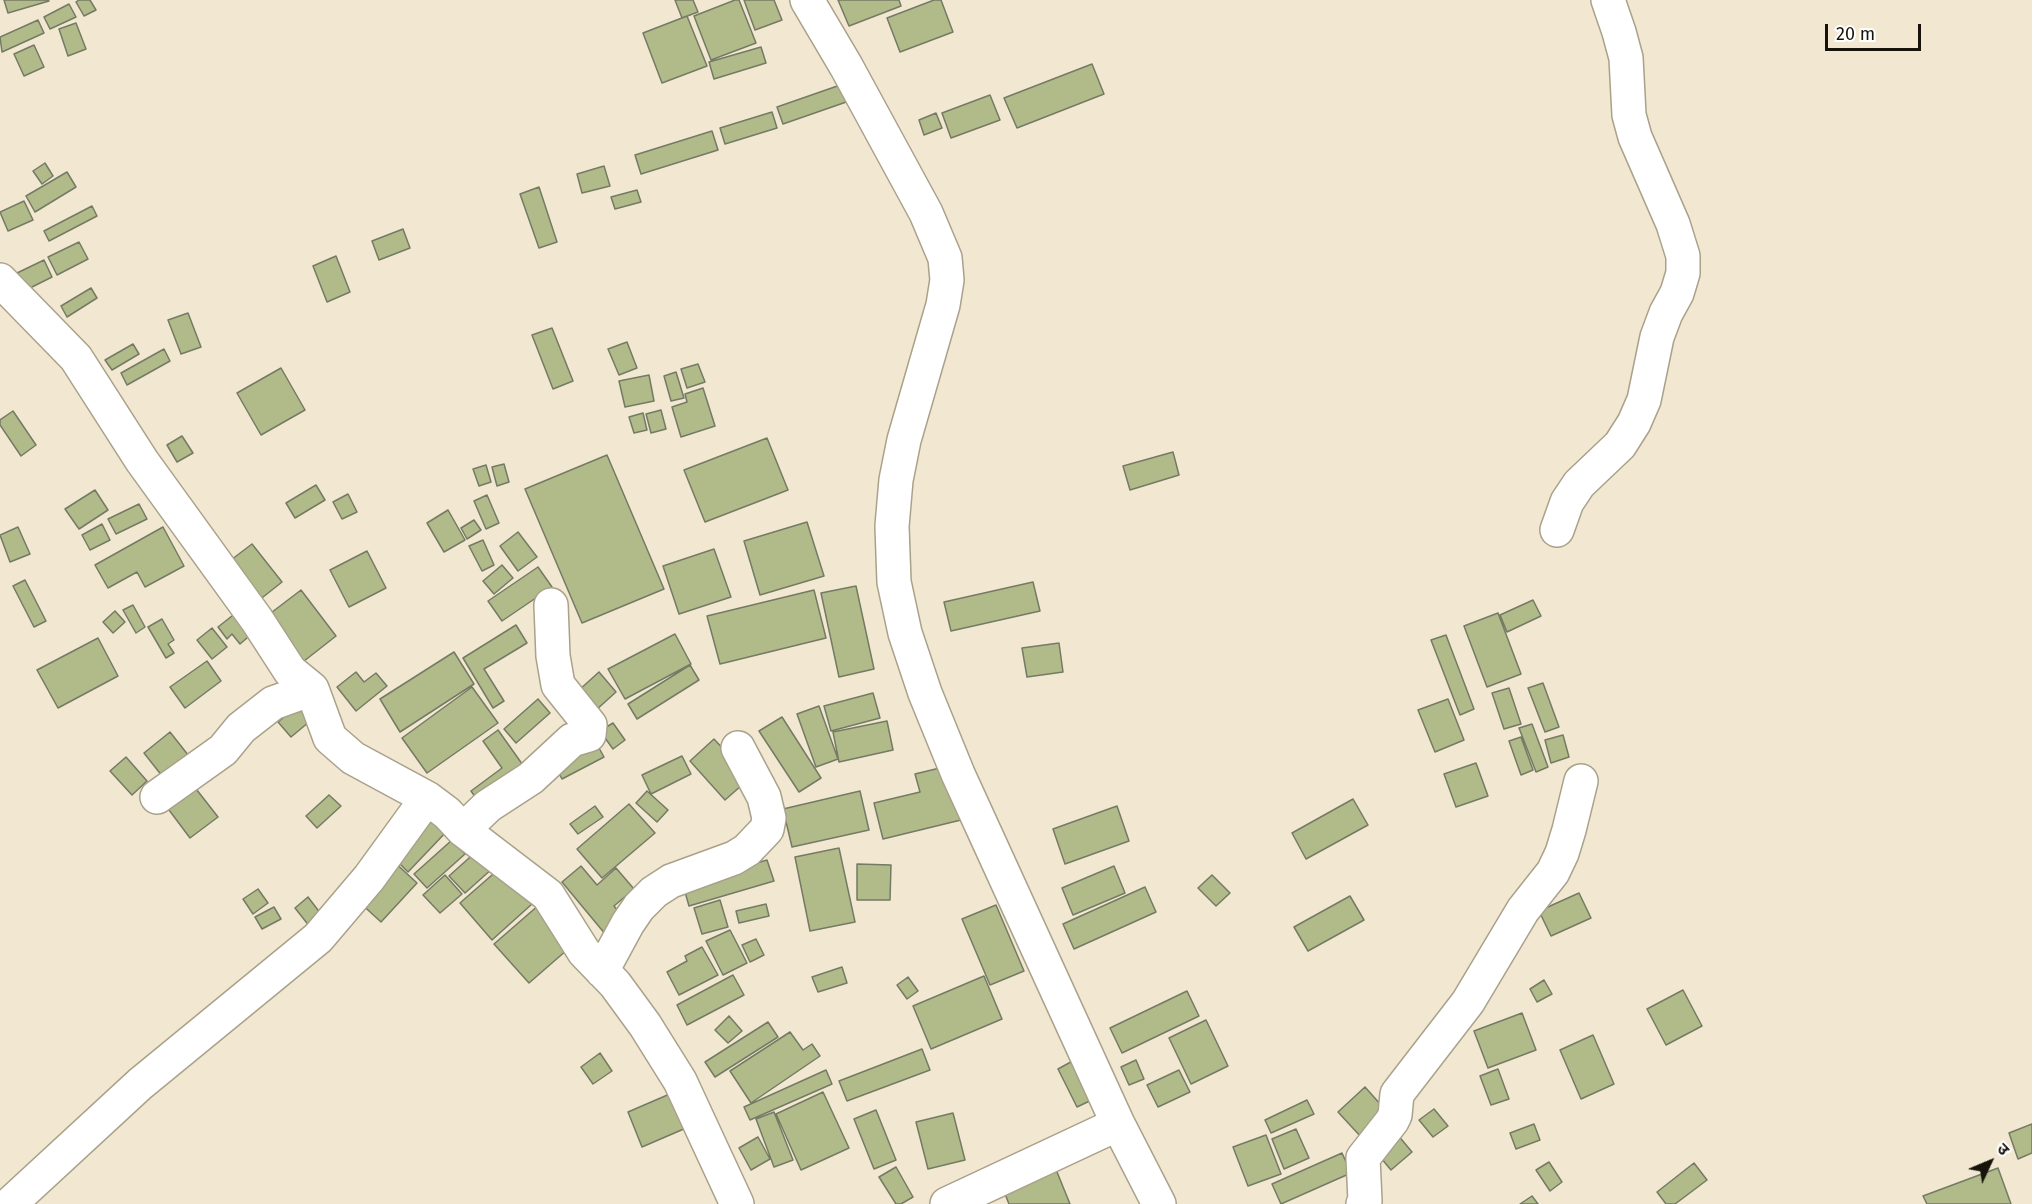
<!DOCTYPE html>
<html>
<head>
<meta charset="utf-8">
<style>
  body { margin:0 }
  #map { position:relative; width:2032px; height:1204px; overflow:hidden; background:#f2e8d1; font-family:"Fira Sans","Noto Sans Devanagari",sans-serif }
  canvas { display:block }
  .north { position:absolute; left:1960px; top:1132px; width:60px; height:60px; -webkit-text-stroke:4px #fff; paint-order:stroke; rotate:46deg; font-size:16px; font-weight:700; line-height:24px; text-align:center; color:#17130b }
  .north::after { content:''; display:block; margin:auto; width:21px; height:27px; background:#17130b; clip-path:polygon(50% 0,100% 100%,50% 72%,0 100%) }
  .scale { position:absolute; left:1825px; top:24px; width:96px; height:27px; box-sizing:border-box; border:3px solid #17130b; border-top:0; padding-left:8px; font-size:18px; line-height:21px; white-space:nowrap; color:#17130b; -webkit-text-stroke:4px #fff; paint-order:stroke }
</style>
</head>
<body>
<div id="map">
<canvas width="2032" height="1204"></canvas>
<div class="north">उ</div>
<div class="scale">20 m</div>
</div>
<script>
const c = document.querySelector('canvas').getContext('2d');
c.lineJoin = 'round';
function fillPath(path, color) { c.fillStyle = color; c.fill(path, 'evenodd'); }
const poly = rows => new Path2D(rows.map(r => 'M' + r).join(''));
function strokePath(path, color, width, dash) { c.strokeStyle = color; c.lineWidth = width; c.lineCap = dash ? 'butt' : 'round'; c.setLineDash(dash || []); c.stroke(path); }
const building = poly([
  [4,0,48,0,49,1,8,13,4,0],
  [79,0,90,0,96,10,84,16,76,2,79,0],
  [675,0,693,0,698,12,682,18,675,0],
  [735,0,739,0,756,43,711,60,694,16,735,0],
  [744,0,774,0,782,20,755,30,744,0],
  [838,0,899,0,901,6,849,26,838,0],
  [934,0,941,0,953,32,900,52,887,18,934,0],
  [69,4,76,17,50,29,44,17,69,4],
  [687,16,707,66,662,83,643,33,687,16],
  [38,20,44,33,2,52,0,37,38,20],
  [76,23,86,49,68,56,59,29,76,23],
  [34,45,44,67,24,76,14,54,34,45],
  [761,47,766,63,714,79,709,62,761,47],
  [1092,64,1104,94,1017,128,1004,98,1092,64],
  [846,83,852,100,783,124,777,107,846,83],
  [990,95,1000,120,951,138,942,113,990,95],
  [772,112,777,128,725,144,720,128,772,112],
  [936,113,942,128,924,135,919,120,936,113],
  [712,131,718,150,641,174,635,155,712,131],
  [45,163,53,176,42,184,33,171,45,163],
  [604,166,610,186,582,193,577,174,604,166],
  [67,172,76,187,35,212,26,196,67,172],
  [539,187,557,242,539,248,520,194,539,187],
  [637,190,641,202,615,209,611,197,637,190],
  [24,201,33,220,8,231,0,212,24,201],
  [92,206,97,216,49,241,44,231,92,206],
  [403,229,410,248,379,260,372,241,403,229],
  [79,242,88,259,57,275,48,257,79,242],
  [336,256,350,292,327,302,313,266,336,256],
  [44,260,52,277,24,291,15,274,44,260],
  [91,288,97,298,67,317,61,306,91,288],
  [188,313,201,347,181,354,168,320,188,313],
  [552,328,573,381,553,389,532,335,552,328],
  [627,342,637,368,619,375,608,349,627,342],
  [133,344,139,354,112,370,105,360,133,344],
  [164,349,170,361,127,385,121,373,164,349],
  [698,364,705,382,687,388,681,369,698,364],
  [281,368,305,410,261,435,237,393,281,368],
  [676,372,684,398,671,401,664,376,676,372],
  [649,375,654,401,625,407,619,381,649,375],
  [703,388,715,426,681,437,672,407,687,402,685,394,703,388],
  [661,410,666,429,651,433,646,414,661,410],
  [13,411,36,445,21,456,0,425,0,420,13,411],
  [643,413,647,430,634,433,629,417,643,413],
  [182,436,193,453,177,462,167,445,182,436],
  [767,438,788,490,705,522,684,470,767,438],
  [1173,452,1179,475,1130,490,1123,466,1173,452],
  [607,455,664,589,582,623,525,489,607,455],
  [504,464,509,482,497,486,492,467,504,464],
  [486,465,491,482,479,486,473,469,486,465],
  [316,485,325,500,295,518,286,503,316,485],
  [95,490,108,510,79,529,65,509,95,490],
  [348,494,357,512,342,519,333,502,348,494],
  [487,495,499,523,486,529,474,501,487,495],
  [139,504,147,519,116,534,108,519,139,504],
  [448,510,465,540,444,552,427,523,448,510],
  [474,520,481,530,467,539,461,528,474,520],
  [807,522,824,576,760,595,744,541,807,522],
  [102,524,110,540,90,550,82,535,102,524],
  [18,527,30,554,10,562,0,535,18,527],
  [163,527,184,566,145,587,137,572,108,588,95,565,163,527],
  [518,532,537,557,518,571,500,546,518,532],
  [483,540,494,565,482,571,469,546,483,540],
  [252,544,282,582,253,605,223,566,252,544],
  [714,549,731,597,679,614,663,566,714,549],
  [367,551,386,588,349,607,330,570,367,551],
  [502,565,513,578,494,594,483,581,502,565],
  [538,567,552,587,502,621,488,601,538,567],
  [25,580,46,621,34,627,13,586,25,580],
  [1033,582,1040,611,951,631,944,602,1033,582],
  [856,586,874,669,839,677,821,593,856,586],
  [301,590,336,636,299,665,263,619,301,590],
  [814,590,826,638,720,664,707,616,814,590],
  [1533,600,1541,616,1507,632,1500,615,1533,600],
  [133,605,145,627,136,633,123,610,133,605],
  [115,611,125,622,113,633,103,622,115,611],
  [237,612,254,632,240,644,232,634,227,639,218,627,237,612],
  [1498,613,1521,674,1487,687,1464,626,1498,613],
  [162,619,174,640,168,644,174,653,166,658,148,627,162,619],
  [516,625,527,643,484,669,504,701,493,708,463,658,516,625],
  [212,628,227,647,212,659,197,640,212,628],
  [675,634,691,664,625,699,608,669,675,634],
  [1446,635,1474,709,1460,715,1431,640,1446,635],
  [98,638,118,676,58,708,37,670,98,638],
  [1059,643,1063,672,1027,677,1022,648,1059,643],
  [454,652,474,684,400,732,380,699,454,652],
  [207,661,221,681,185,708,170,687,207,661],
  [690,665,699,680,637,719,628,704,690,665],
  [356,672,364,682,376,673,387,686,356,711,337,687,356,672],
  [599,672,616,692,595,711,578,691,599,672],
  [1543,683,1559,727,1545,732,1528,688,1543,683],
  [472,687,498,723,427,773,402,738,472,687],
  [1509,688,1521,724,1504,729,1492,693,1509,688],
  [873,693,880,718,831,731,824,706,873,693],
  [538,699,550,713,516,743,504,729,538,699],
  [1448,699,1464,740,1435,752,1418,710,1448,699],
  [303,702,315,717,291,737,278,722,303,702],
  [819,706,838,759,816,767,797,714,819,706],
  [782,717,821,778,799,792,759,731,782,717],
  [887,721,893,750,839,762,833,732,887,721],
  [613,723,625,740,613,749,600,731,613,723],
  [1532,724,1548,767,1536,772,1519,728,1532,724],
  [498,730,525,768,478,801,471,791,502,768,483,741,498,730],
  [170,732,196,765,170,786,144,753,170,732],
  [1563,735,1569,757,1551,763,1545,740,1563,735],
  [1521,737,1533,770,1521,775,1509,741,1521,737],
  [594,739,604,757,562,779,552,761,594,739],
  [714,739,750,778,725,800,690,761,714,739],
  [682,756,691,774,651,794,642,775,682,756],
  [126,757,147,781,132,795,110,771,126,757],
  [1476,763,1488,796,1456,807,1444,774,1476,763],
  [948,766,961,820,883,839,874,803,920,792,915,774,948,766],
  [193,785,218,817,190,838,166,806,193,785],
  [647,791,668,810,657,822,636,803,647,791],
  [860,791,869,830,792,847,783,809,860,791],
  [329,795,341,806,317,828,306,816,329,795],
  [1353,799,1368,825,1306,859,1292,833,1353,799],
  [629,804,655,833,602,878,577,849,629,804],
  [595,806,603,817,578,834,570,824,595,806],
  [1117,806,1129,841,1065,864,1053,829,1117,806],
  [429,811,448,830,408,872,389,853,429,811],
  [452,840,465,854,427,888,414,874,452,840],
  [839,848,855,922,810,931,795,857,839,848],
  [478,850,493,868,465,893,449,876,478,850],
  [392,860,417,883,381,922,356,899,392,860],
  [767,860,774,881,689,906,683,885,767,860],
  [857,864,891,865,890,900,857,900,857,864],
  [581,866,597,885,616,868,634,889,614,906,625,919,606,935,562,882,581,866],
  [1114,866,1125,893,1073,915,1062,888,1114,866],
  [500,868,532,904,492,940,460,903,500,868],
  [445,875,462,894,440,913,423,895,445,875],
  [1212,875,1230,893,1216,906,1198,888,1212,875],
  [1145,887,1156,912,1074,949,1063,924,1145,887],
  [258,889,268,903,253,914,243,899,258,889],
  [1579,893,1591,918,1551,936,1539,911,1579,893],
  [1350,896,1364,920,1308,951,1294,927,1350,896],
  [308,897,327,922,314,932,295,908,308,897],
  [720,900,728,927,702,934,694,908,720,900],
  [540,904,575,943,529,983,494,944,540,904],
  [766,904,769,916,739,923,736,911,766,904],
  [996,905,1024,971,990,985,962,919,996,905],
  [274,907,281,919,262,929,255,917,274,907],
  [730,930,747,963,723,975,706,941,730,930],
  [756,939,764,955,750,962,742,945,756,939],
  [702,947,718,975,679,995,667,972,687,961,685,956,702,947],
  [842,967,847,983,818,992,812,977,842,967],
  [733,975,744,995,687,1025,677,1005,733,975],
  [984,976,1002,1019,931,1049,913,1006,984,976],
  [908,977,918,991,907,999,897,985,908,977],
  [1544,980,1552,994,1537,1002,1530,989,1544,980],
  [1683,990,1702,1026,1666,1045,1647,1009,1683,990],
  [1187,991,1199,1016,1122,1053,1110,1028,1187,991],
  [1522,1013,1536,1050,1488,1068,1474,1031,1522,1013],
  [729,1016,742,1031,728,1043,715,1030,729,1016],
  [1206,1020,1228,1066,1191,1084,1169,1038,1206,1020],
  [768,1022,778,1037,715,1077,705,1062,768,1022],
  [790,1032,803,1050,812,1044,820,1056,751,1103,730,1071,790,1032],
  [1593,1035,1614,1084,1581,1099,1560,1050,1593,1035],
  [922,1049,930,1070,847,1101,839,1081,922,1049],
  [600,1053,612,1071,593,1084,581,1067,600,1053],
  [1078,1058,1098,1097,1077,1107,1058,1069,1078,1058],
  [1136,1060,1144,1079,1129,1085,1121,1067,1136,1060],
  [1498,1069,1509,1099,1491,1105,1480,1076,1498,1069],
  [826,1070,832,1084,750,1120,744,1107,826,1070],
  [1179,1070,1190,1092,1158,1107,1147,1085,1179,1070],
  [1365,1087,1389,1114,1362,1138,1338,1112,1365,1087],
  [679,1090,693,1125,642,1147,628,1112,679,1090],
  [823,1092,849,1148,801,1170,776,1114,823,1092],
  [1307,1100,1314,1114,1271,1133,1265,1120,1307,1100],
  [1434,1109,1448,1126,1433,1137,1419,1120,1434,1109],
  [876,1110,896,1160,874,1169,854,1119,876,1110],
  [774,1112,793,1160,774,1167,756,1119,774,1112],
  [953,1113,965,1160,928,1169,916,1122,953,1113],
  [1534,1124,1540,1140,1516,1149,1510,1133,1534,1124],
  [2032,1124,2032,1153,2018,1159,2009,1133,2032,1124],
  [1296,1129,1309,1158,1284,1169,1272,1139,1296,1129],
  [1397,1134,1412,1152,1391,1170,1376,1152,1397,1134],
  [1266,1135,1281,1174,1248,1186,1233,1147,1266,1135],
  [758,1137,770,1159,751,1170,739,1148,758,1137],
  [1342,1153,1351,1173,1281,1204,1272,1184,1342,1153],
  [1549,1162,1562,1182,1550,1191,1536,1170,1549,1162],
  [1694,1163,1707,1180,1675,1204,1666,1204,1657,1192,1694,1163],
  [896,1167,913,1197,901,1204,896,1204,879,1177,896,1167],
  [1055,1167,1070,1204,1009,1204,1003,1189,1055,1167],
  [1998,1168,2011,1204,1927,1204,1923,1196,1998,1168],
  [1532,1196,1538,1204,1520,1204,1532,1196]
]);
fillPath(building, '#b1bb8a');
strokePath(building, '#757a64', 1.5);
const minor = poly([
  [807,0,846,66,926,213,945,258,947,280,943,305,904,440,896,480,892,526,894,582,905,633,925,693,958,774,1118,1124,1159,1204],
  [0,280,76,358,142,461,257,620,290,671,312,689,330,738,353,758,427,798,447,813,463,830,548,895,584,952,615,984,645,1025,680,1081,737,1204],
  [1557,530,1567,502,1579,484,1620,445,1634,423,1644,400,1657,337,1666,313,1677,293,1683,273,1683,256,1673,224,1635,137,1629,115,1626,58,1619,32,1608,0],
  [157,797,223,750,241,728,273,703,312,689],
  [463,830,488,806,531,778,572,740,589,735,590,725,558,685,553,656,551,605],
  [602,971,628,923,639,907,654,892,671,881,734,858,747,850,767,829,769,818,764,797,738,748],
  [10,1204,140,1084,318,938,369,878,427,798],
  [947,1204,1118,1124],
  [1363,1204,1365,1201,1363,1158,1392,1121,1395,1115,1397,1094,1468,1002,1523,910,1553,872,1562,853,1569,830,1581,781]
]);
strokePath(minor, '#aaa18b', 36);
strokePath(minor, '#fff', 33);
</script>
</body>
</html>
